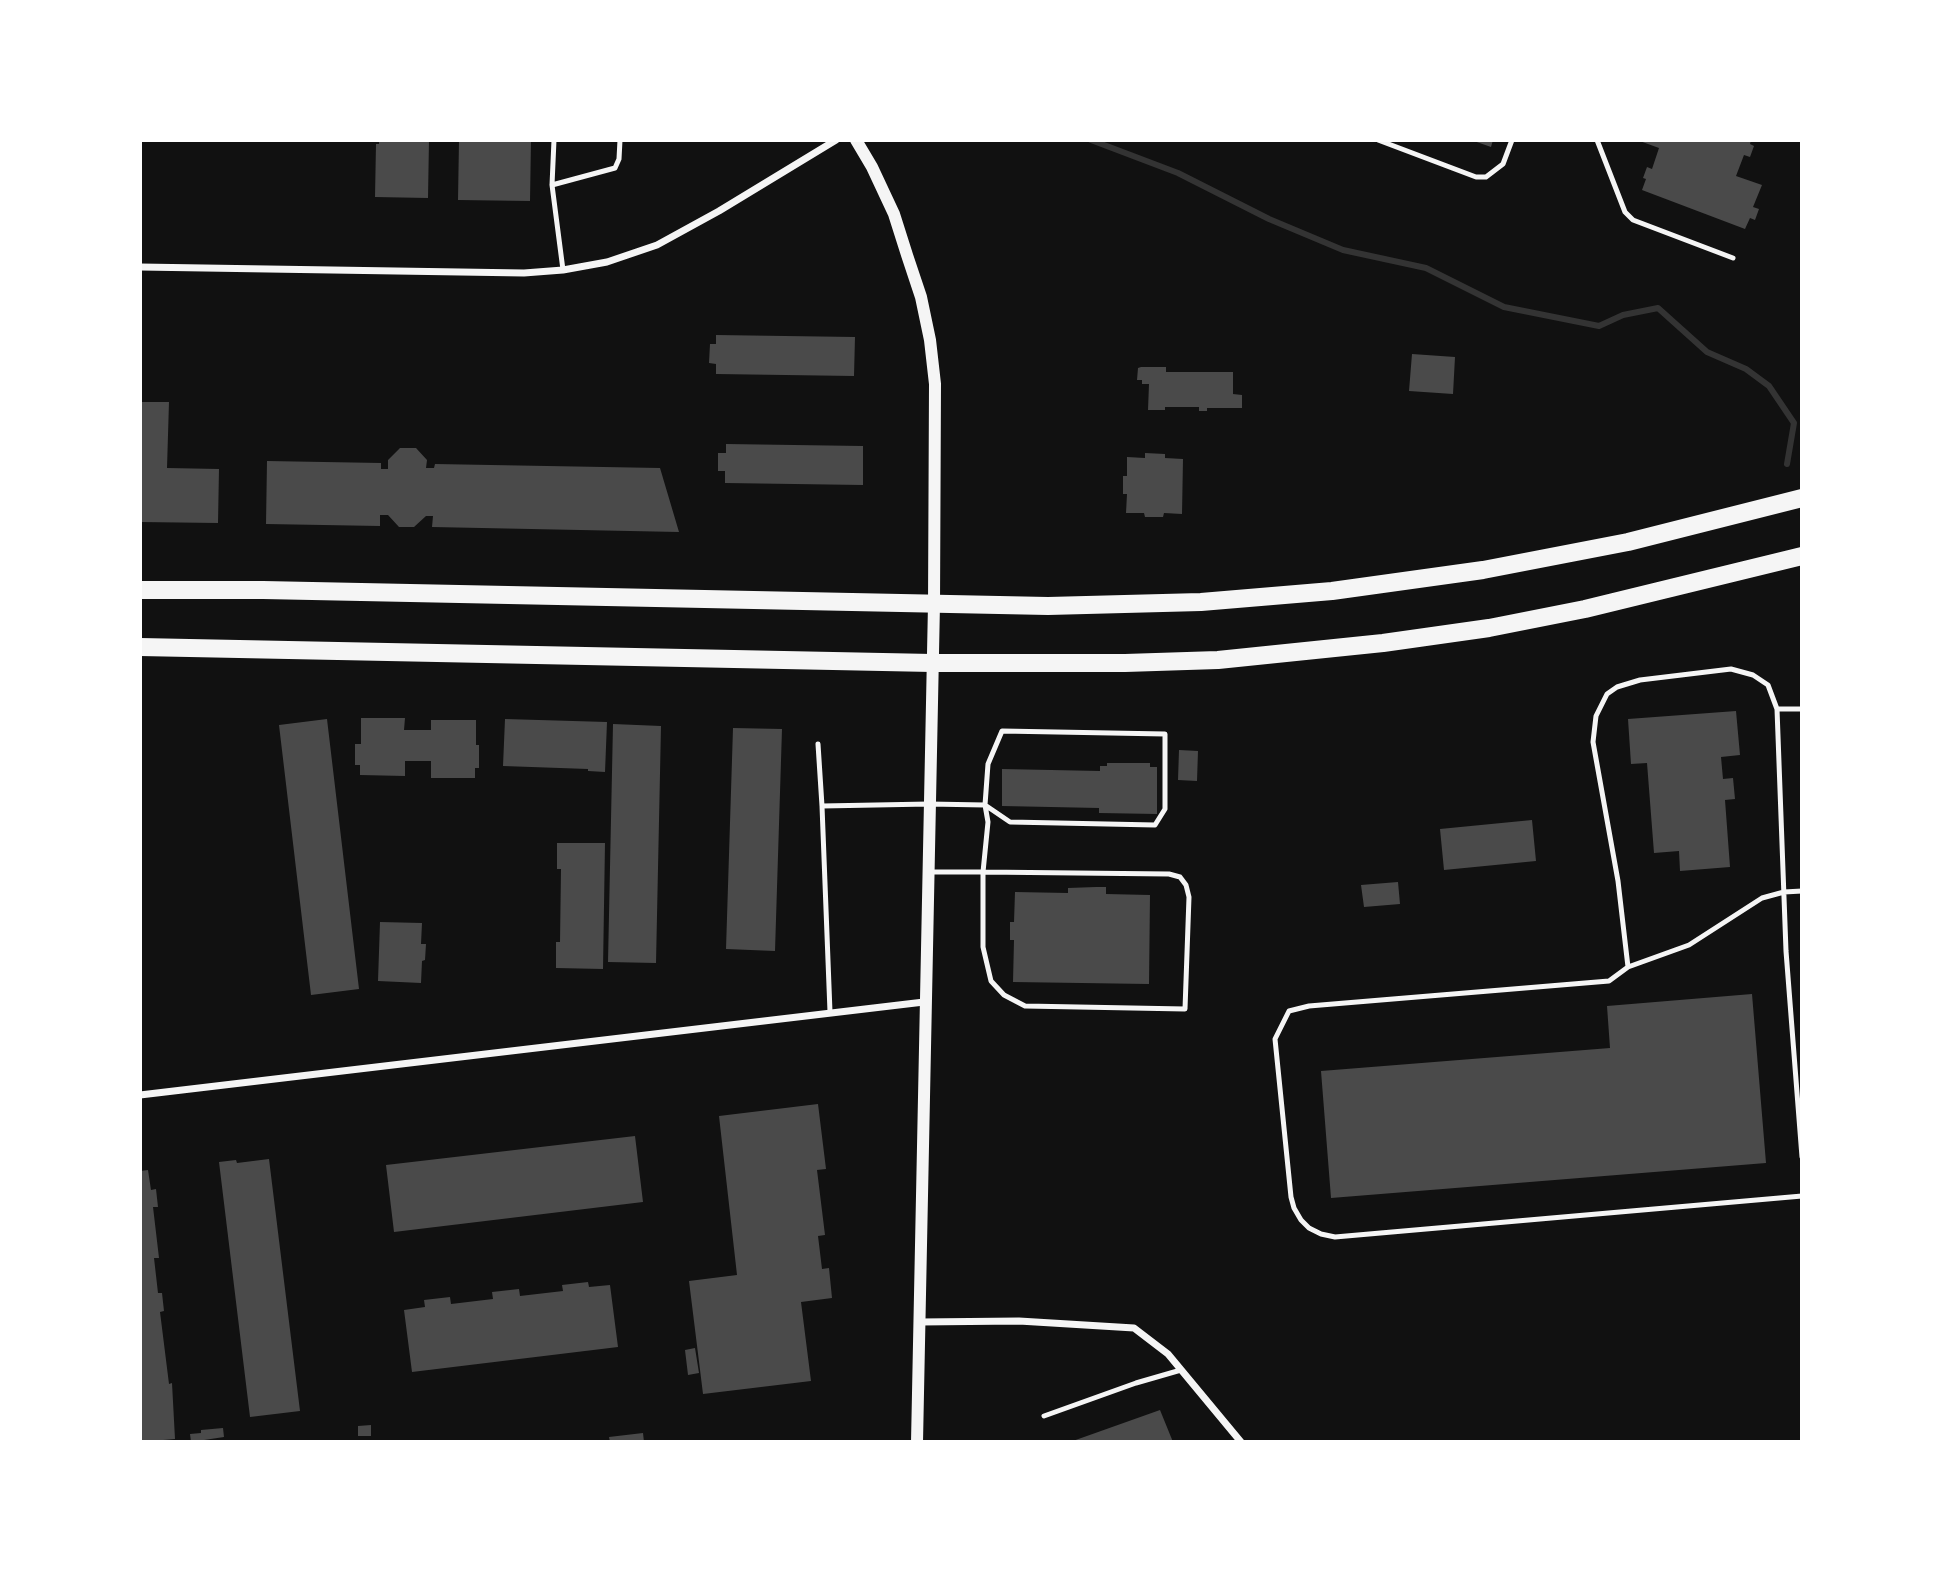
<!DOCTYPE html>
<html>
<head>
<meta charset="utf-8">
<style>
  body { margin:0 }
  #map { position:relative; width:1942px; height:1582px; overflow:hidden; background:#111; font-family:"PT Sans Narrow",sans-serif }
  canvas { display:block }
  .frame { position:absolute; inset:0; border:142px solid #fff; pointer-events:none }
</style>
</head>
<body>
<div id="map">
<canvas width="1942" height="1582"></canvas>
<div class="frame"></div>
</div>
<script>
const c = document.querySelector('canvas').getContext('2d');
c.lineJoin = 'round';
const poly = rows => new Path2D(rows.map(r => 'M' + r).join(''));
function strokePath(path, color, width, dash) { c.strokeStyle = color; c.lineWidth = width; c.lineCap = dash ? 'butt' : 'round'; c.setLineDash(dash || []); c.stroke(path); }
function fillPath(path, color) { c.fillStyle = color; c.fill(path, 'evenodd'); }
strokePath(poly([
  [1091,140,1178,173,1269,219,1343,250,1426,268,1504,307,1599,326,1623,315,1658,308,1707,352,1746,369,1769,386,1794,423,1787,464]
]), '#333', 6);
fillPath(poly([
  [379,140,429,140,428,198,375,197,376,144,379,144],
  [459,140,531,140,530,201,458,200],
  [1471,140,1493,140,1491,147],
  [1637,140,1751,140,1750,144,1754,146,1750,157,1744,155,1736,176,1762,185,1753,207,1759,209,1755,220,1750,218,1745,229,1642,190,1646,179,1643,178,1647,167,1652,169,1659,148],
  [716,335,855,337,854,376,716,374,716,364,709,363,710,344,716,344],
  [1412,354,1455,357,1453,394,1409,391],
  [1141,367,1166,367,1166,372,1233,372,1233,394,1242,395,1242,408,1207,408,1207,411,1199,411,1199,407,1165,407,1165,410,1148,410,1149,384,1142,384,1142,380,1137,380,1138,368],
  [140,402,169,402,167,468,219,469,218,523,140,522],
  [726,444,863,446,863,485,725,483,725,471,718,471,718,453,726,453],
  [400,448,416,448,427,460,426,468,434,468,435,464,660,468,679,532,432,527,433,516,426,516,414,527,399,527,388,515,380,515,380,526,266,524,267,461,381,463,381,469,388,469,388,460],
  [1145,453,1165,454,1165,458,1183,459,1182,514,1164,513,1163,517,1145,517,1144,513,1126,513,1127,494,1123,494,1123,476,1127,476,1127,457,1145,458],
  [1736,711,1740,755,1721,757,1723,779,1733,778,1735,799,1725,800,1730,867,1680,871,1679,851,1654,853,1647,763,1631,764,1628,719],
  [361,718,405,718,404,730,431,730,431,720,476,720,476,745,479,745,479,768,475,768,475,778,431,778,431,761,405,761,405,776,360,775,360,765,355,765,355,744,361,744],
  [327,719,359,989,311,995,279,725],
  [505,719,607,722,605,772,588,771,588,769,503,766],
  [613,724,661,726,656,963,608,962],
  [733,728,782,729,775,951,726,949],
  [1179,750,1198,751,1197,781,1178,780],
  [1107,763,1150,763,1150,767,1157,767,1157,814,1099,813,1099,808,1002,806,1002,769,1100,771,1100,766,1107,766],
  [1532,820,1536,861,1444,870,1440,829],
  [557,843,605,843,603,969,556,968,556,942,560,942,561,869,557,869],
  [1398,882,1400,904,1364,907,1361,885],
  [1096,887,1106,887,1106,894,1150,895,1149,984,1013,982,1014,940,1010,940,1010,922,1014,922,1015,892,1068,893,1068,888],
  [380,922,422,923,421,944,426,944,425,960,422,961,421,983,378,981],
  [1752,994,1766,1163,1331,1198,1321,1071,1610,1048,1607,1006],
  [818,1104,826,1169,817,1170,825,1235,818,1236,822,1269,829,1268,832,1298,801,1302,811,1381,703,1394,689,1281,737,1275,719,1116],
  [635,1136,643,1202,394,1232,386,1165],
  [269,1159,300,1411,250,1417,219,1162,236,1160,237,1163],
  [148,1170,151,1190,156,1189,158,1207,153,1207,159,1258,154,1258,158,1293,162,1293,164,1311,160,1312,169,1384,172,1383,175,1439,140,1442,140,1171],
  [588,1282,589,1287,610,1285,618,1347,412,1372,404,1310,425,1307,424,1300,450,1297,451,1304,493,1299,492,1292,519,1289,520,1296,563,1291,562,1285],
  [695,1348,699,1373,688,1375,685,1350],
  [1160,1410,1173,1442,1070,1442],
  [371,1425,371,1436,358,1436,358,1426],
  [223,1428,224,1437,191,1442,190,1434,201,1433,201,1430],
  [643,1433,644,1442,610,1442,609,1437]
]), '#4a4a4a');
strokePath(poly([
  [554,140,552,185,563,270],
  [1378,140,1476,177,1486,177,1503,164,1512,140],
  [1597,140,1625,212,1633,220,1733,258],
  [552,185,615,168,619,159,620,140],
  [1777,709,1786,951,1802,1157],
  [1802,709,1777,709,1768,685,1753,675,1731,669,1640,680,1617,687,1607,694,1596,716,1593,742,1618,881,1628,967,1609,981,1309,1006,1289,1011,1275,1039,1291,1197,1294,1208,1301,1220,1309,1228,1321,1234,1335,1237,1802,1196],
  [818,744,822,806],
  [1628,967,1689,945,1762,898,1784,892,1802,891],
  [830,1012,822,806,929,804,985,805,1010,822,1155,825,1165,809,1165,734,1002,731,988,764,985,805,988,822,983,872,983,947,991,981,1004,995,1025,1006,1185,1009,1189,897,1186,885,1180,877,1169,874,983,872,929,872],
  [1044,1416,1136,1383,1181,1370]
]), '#f5f5f5', 5);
strokePath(poly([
  [140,267,524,273,563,270,607,262,657,245,719,211,836,140],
  [140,1095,924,1002],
  [920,1322,1019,1321,1134,1328,1168,1354,1241,1442]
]), '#f5f5f5', 7);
strokePath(poly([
  [856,140,872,167,894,214,907,255,921,297,930,340,935,384,934,604,917,1442]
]), '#f5f5f5', 12);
strokePath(poly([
  [140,590,263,590,1048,606,1201,602,1332,591,1483,570,1628,542,1802,498],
  [140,647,932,663,1125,663,1218,660,1383,643,1489,628,1585,609,1802,556]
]), '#f5f5f5', 18);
</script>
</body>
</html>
